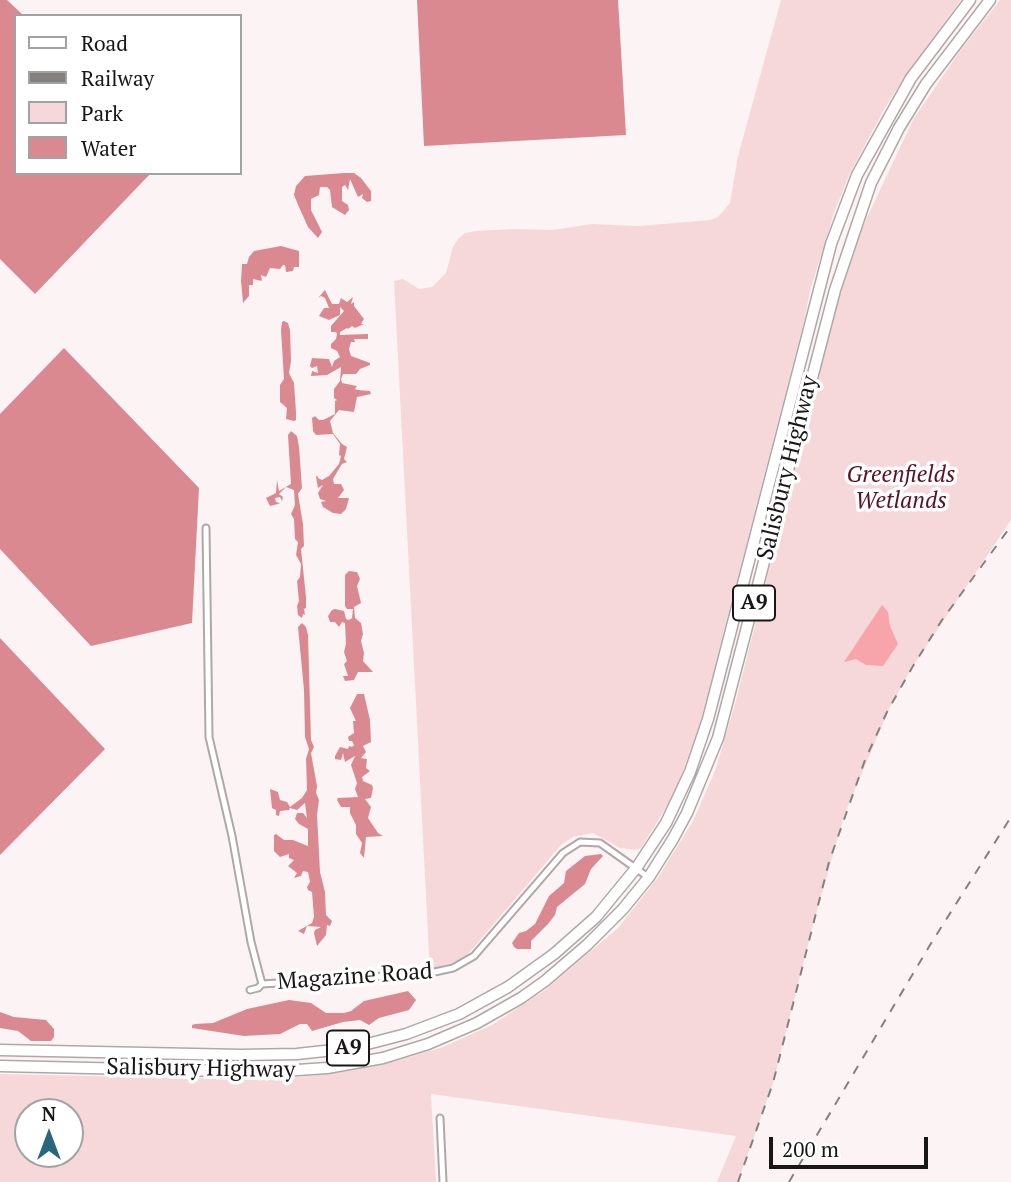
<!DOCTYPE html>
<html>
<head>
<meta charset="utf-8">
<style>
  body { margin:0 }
  #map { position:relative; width:1011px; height:1182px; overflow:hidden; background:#fcf4f4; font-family:"PT Serif",serif }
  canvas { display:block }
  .legend { position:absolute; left:14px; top:14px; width:228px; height:161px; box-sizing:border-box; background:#fff; border:2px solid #a3a2a2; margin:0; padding:9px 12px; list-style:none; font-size:21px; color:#191616 }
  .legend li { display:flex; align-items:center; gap:14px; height:35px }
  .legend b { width:35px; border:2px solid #a3a2a2 }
  .north { position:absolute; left:14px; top:1098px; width:70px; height:70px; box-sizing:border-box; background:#fff; border:2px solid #a3a2a2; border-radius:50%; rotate:0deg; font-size:19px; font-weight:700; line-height:28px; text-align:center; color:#191616 }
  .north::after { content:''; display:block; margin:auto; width:24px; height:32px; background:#28677c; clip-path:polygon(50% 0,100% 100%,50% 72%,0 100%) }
  .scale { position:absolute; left:769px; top:1137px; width:159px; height:32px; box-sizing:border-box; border:4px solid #191616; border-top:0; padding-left:9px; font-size:21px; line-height:24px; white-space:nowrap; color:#191616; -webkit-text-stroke:5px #fff; paint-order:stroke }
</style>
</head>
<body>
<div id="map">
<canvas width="1011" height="1182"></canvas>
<ul class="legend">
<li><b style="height:9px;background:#fff"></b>Road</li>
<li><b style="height:9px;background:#858080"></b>Railway</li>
<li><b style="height:19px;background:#f7d8da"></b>Park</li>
<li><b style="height:19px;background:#db8991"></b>Water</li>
</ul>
<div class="north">N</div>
<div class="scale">200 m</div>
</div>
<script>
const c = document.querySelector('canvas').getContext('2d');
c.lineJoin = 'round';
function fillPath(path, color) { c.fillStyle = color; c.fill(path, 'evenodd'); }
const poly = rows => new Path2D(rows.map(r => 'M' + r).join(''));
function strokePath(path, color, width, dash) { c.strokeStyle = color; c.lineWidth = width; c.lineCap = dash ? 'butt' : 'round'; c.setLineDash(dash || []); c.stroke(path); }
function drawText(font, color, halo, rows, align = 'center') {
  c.font = font + ' "PT Serif",serif'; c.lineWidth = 7; c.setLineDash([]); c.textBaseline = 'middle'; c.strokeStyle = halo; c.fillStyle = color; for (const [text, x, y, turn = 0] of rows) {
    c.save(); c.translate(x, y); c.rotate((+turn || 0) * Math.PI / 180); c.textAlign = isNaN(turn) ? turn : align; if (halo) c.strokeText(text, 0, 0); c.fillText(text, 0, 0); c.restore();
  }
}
fillPath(poly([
  [781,0,961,0,910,69,886,106,850,173,834,213,810,291,804,321,701,720,677,788,664,811,641,848,636,850,620,848,593,833,573,837,561,845,463,960,444,965,430,973,394,281,403,279,419,289,432,287,446,273,453,247,458,239,465,233,476,231,515,229,552,230,592,224,639,226,710,220,718,217,730,203,738,156],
  [1000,0,1011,0,1011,520,913,666,890,707,845,813,814,921,773,1083,738,1182,717,1182,736,1136,431,1094,436,1182,0,1182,0,1074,270,1080,327,1074,385,1064,443,1047,492,1025,545,990,618,928,659,876,693,821,715,771,735,704,829,333,855,243,914,118,960,51],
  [28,1112,70,1112,70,1154,28,1154]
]), '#f7d8da');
fillPath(poly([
  [882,605,888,612,890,626,898,644,883,666,866,665,856,659,844,662]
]), '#f8a4ab');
fillPath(poly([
  [0,0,7,0,24,16,16,16,16,173,151,173,35,294,0,259],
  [417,0,618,0,626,135,424,146],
  [344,173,354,173,361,178,371,191,371,201,367,202,362,198,363,194,358,197,350,179,348,190,345,185,342,187,342,201,348,205,349,210,345,215,332,207,330,190,327,187,320,187,319,195,311,199,311,210,322,232,318,238,308,227,299,207,294,195,296,186,305,176],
  [281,246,299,251,299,267,294,267,293,271,286,272,285,265,283,265,280,269,270,268,266,277,261,275,262,281,253,279,253,285,249,285,249,296,243,303,241,281,242,264,247,264,249,257,254,251],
  [325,290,332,304,339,304,341,298,347,302,353,297,351,304,354,302,354,306,364,319,361,324,364,324,355,328,352,326,348,329,347,328,340,332,340,335,368,334,368,339,354,339,355,342,351,342,349,349,351,356,370,363,370,365,360,369,356,374,343,374,341,379,342,383,357,386,355,389,358,390,370,391,371,394,357,397,354,412,339,410,330,421,333,433,342,444,347,447,344,459,347,462,342,464,333,479,334,484,341,484,344,490,338,498,349,498,346,509,341,514,333,513,323,507,321,502,326,501,320,499,318,493,323,485,318,488,316,477,317,475,318,478,322,480,329,476,339,464,341,456,339,455,340,444,333,434,316,435,313,431,312,418,315,416,319,420,323,420,335,414,335,401,337,400,334,398,334,389,340,381,341,367,327,375,311,376,312,371,318,373,317,366,312,368,310,366,312,358,329,359,332,367,334,361,340,357,337,351,331,348,331,344,336,339,337,334,336,332,331,332,331,326,344,311,340,307,340,315,329,320,319,316,324,308,329,308,325,298,321,296,318,298],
  [284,321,288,323,290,330,291,361,289,373,294,383,296,412,296,420,294,421,286,419,287,408,280,402,280,385,284,379,281,330,282,322],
  [64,348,199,488,192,623,91,646,0,549,0,414],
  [291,431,297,436,299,447,302,488,298,494,303,524,304,546,301,549,306,597,306,608,304,609,305,615,303,614,302,618,298,615,297,606,299,601,297,581,300,577,301,564,296,555,298,542,295,539,294,519,291,514,295,505,294,490,286,487,279,494,283,497,282,501,280,497,275,498,276,502,280,503,278,504,270,506,266,498,276,493,277,480,279,491,291,484,288,435],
  [349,571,357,572,360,579,357,586,361,603,354,607,355,618,361,623,363,634,361,641,364,653,363,661,373,672,358,672,354,680,345,681,343,676,348,676,344,664,347,661,344,652,346,644,345,623,342,622,339,627,335,622,330,622,328,616,332,610,335,609,344,611,346,619,349,620,352,618,353,609,347,609,345,606,345,575],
  [302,623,306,627,308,635,311,740,314,747,311,753,317,786,316,793,319,800,317,815,320,872,325,892,326,915,332,921,330,926,327,925,326,935,317,946,314,933,315,930,321,927,307,926,304,934,298,931,312,923,314,917,312,892,308,890,307,887,310,882,308,872,303,871,301,876,294,878,297,873,288,866,294,860,289,858,289,854,280,857,274,851,274,835,276,834,284,840,293,840,308,846,308,829,299,824,295,819,297,813,303,813,307,818,305,803,297,810,290,808,289,810,280,811,279,816,276,815,276,810,272,808,270,789,278,792,280,800,287,802,290,807,302,798,307,790,306,759,309,749,305,737,304,690,298,627],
  [0,638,105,749,0,855],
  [357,694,364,694,370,720,371,742,363,746,366,752,361,758,367,759,366,768,370,771,362,777,363,781,372,785,373,788,371,798,365,799,371,807,368,818,378,833,383,836,366,837,364,858,360,853,362,843,356,834,356,825,350,813,350,807,341,807,337,800,338,798,358,797,355,789,357,783,351,765,355,756,345,762,343,753,341,760,335,759,335,756,340,747,348,749,349,746,352,747,354,745,352,741,349,741,348,737,354,733,353,721,356,721,350,708],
  [601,854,603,856,591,869,585,884,557,907,555,915,548,924,531,941,531,949,517,949,514,947,512,943,519,933,526,931,535,924,549,896,564,883,566,871,585,856],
  [408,991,416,1000,409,1010,379,1018,369,1025,360,1020,343,1022,312,1031,307,1024,300,1024,280,1034,244,1036,192,1028,192,1025,195,1024,213,1023,247,1009,289,1000,311,1003,326,1013,344,1013,351,1011,364,1001],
  [0,1012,14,1017,46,1020,54,1029,54,1037,51,1041,31,1041,18,1031,0,1028]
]), '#db8991');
const street = poly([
  [206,528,209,737,232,836,251,942,262,984],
  [250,990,258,988,262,984,430,973,453,968,474,956,563,853,580,842,600,843,648,877],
  [440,1118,443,1182]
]);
const highway = poly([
  [0,1050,241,1055,297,1054,352,1048,406,1034,459,1014,508,987,554,954,596,917,637,867,666,823,690,772,708,719,831,244,857,175,911,78,970,0],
  [0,1066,268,1072,327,1068,383,1058,428,1044,477,1023,521,998,545,981,587,945,623,909,649,877,673,839,687,813,718,738,835,290,871,183,899,128,926,84,990,0]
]);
strokePath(street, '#afa8a8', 9);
strokePath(highway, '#afa8a8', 13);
strokePath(street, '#fff', 5);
strokePath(highway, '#fff', 10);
strokePath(poly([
  [738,1182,773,1083,829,862,865,760,887,712,913,666,942,620,1011,526],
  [789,1182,930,945,1011,817]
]), '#858080', 2, [9, 9]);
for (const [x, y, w] of [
  [754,603,42],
  [348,1048,42]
]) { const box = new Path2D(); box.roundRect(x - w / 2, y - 17.5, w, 35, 5); c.fillStyle = '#fff'; c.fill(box); strokePath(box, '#191616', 2); }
drawText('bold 21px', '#191616', null, [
  ["A9",754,603],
  ["A9",348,1048]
]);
drawText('23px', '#191616', '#fff', [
  ["Salisbury Highway",788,468,-76],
  ["Magazine Road",355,977,-4],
  ["Salisbury Highway",201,1069,1]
]);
drawText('italic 23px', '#5b1221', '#fff', [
  ["Greenfields",901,475],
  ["Wetlands",901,501]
]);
</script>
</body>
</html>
